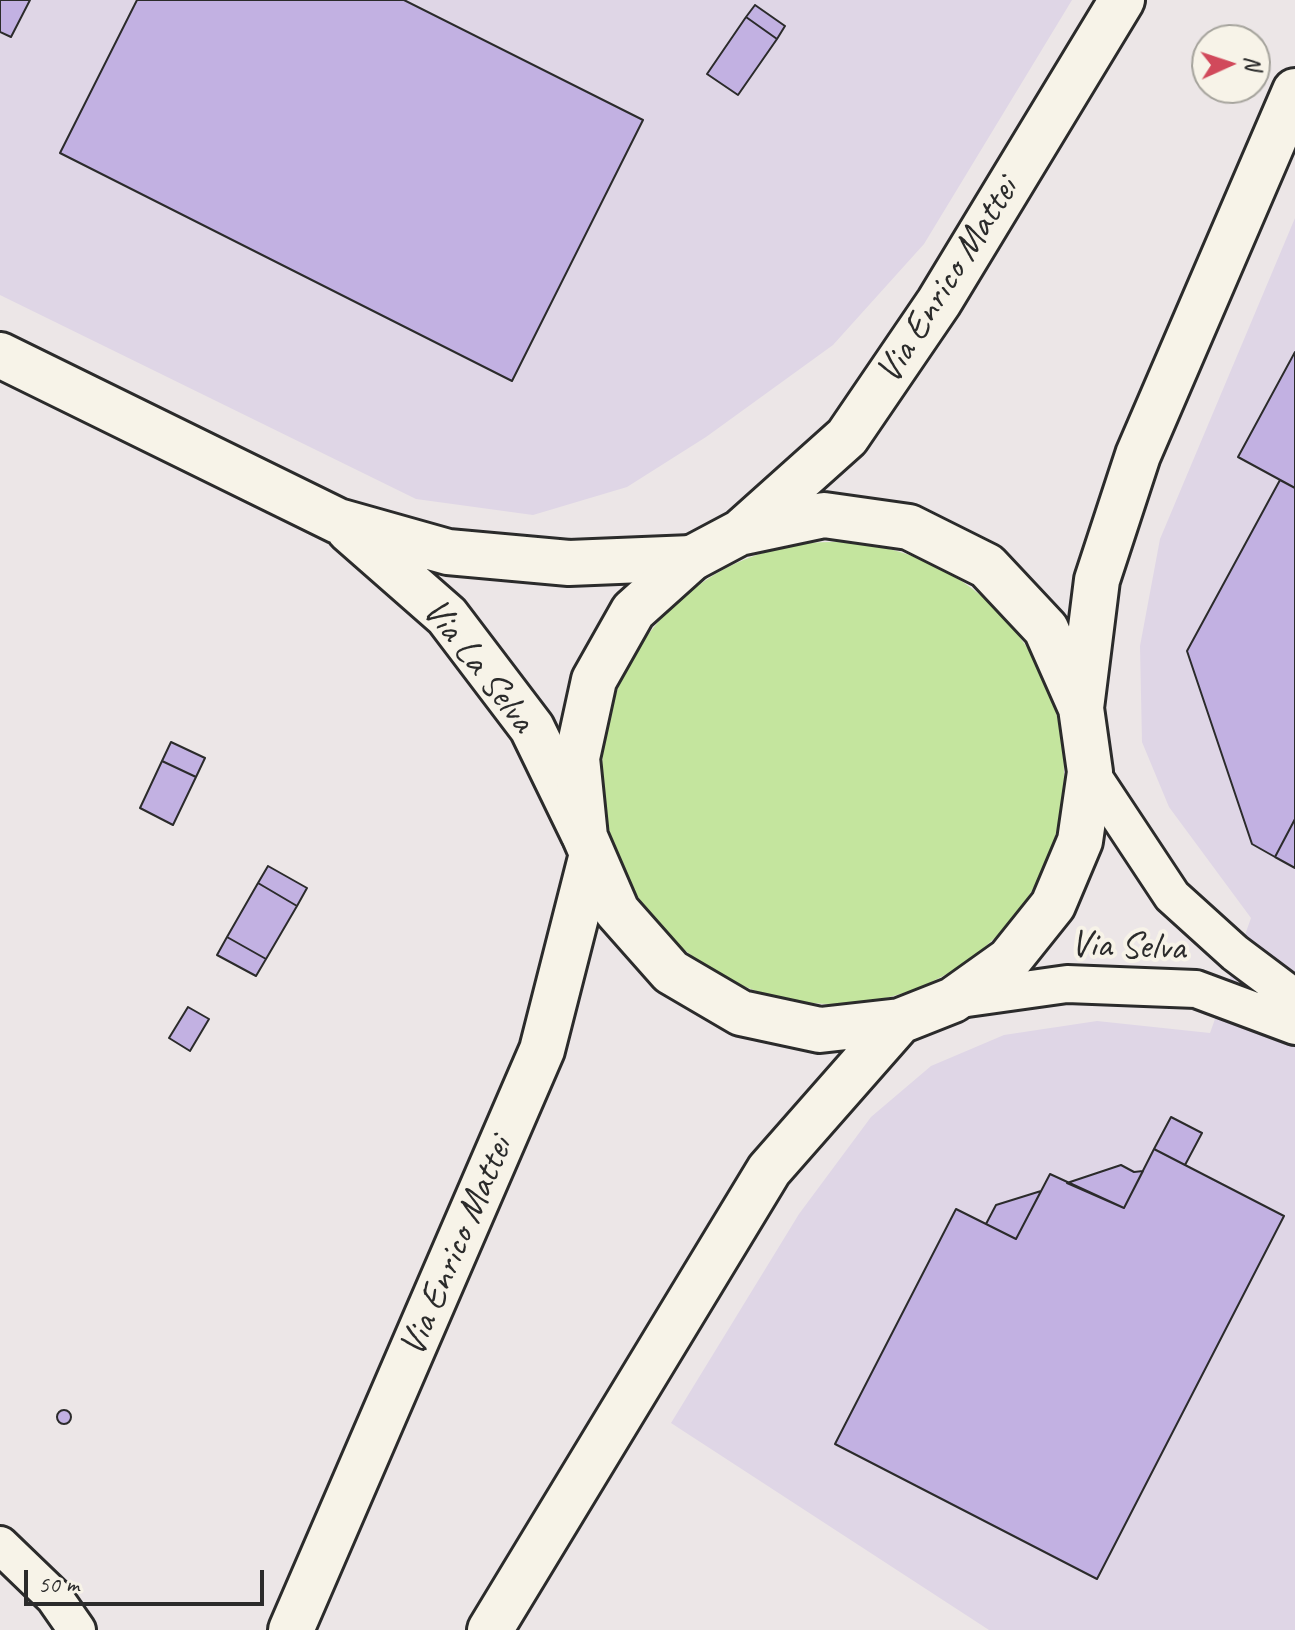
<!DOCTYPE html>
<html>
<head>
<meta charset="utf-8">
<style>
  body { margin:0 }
  #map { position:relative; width:1295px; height:1630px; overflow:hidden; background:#ece6e7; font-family:Caveat,sans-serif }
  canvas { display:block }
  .north { position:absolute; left:1191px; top:24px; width:80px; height:80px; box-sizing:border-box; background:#f7f3e8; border:2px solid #a5a39c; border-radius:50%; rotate:87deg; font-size:22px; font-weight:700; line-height:32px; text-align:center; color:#2b2b2b }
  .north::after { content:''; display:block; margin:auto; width:28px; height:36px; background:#d1495b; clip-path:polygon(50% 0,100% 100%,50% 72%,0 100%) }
  .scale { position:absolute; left:24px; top:1570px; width:240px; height:36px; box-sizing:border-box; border:4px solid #2b2b2b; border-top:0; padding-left:10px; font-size:24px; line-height:28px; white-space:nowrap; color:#2b2b2b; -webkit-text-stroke:6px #f7f3e8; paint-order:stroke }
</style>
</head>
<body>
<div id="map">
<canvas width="1295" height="1630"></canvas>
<div class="north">N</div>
<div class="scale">50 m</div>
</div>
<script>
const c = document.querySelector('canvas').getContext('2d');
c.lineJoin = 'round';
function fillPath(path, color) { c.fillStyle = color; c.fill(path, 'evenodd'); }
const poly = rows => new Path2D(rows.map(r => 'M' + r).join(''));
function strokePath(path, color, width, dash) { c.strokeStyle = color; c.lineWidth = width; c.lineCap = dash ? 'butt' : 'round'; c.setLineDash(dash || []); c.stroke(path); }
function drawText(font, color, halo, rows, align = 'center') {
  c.font = font + ' Caveat,sans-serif'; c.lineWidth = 8; c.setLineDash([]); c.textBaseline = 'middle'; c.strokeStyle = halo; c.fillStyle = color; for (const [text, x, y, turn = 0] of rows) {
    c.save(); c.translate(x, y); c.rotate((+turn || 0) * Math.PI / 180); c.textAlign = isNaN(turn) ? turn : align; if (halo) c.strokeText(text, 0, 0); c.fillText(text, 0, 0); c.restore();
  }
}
fillPath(poly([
  [0,0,1072,0,924,244,833,345,706,437,627,487,533,515,416,499,0,295],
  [1295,218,1295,1630,989,1630,671,1423,799,1214,871,1117,931,1066,1004,1035,1097,1021,1210,1033,1251,918,1169,807,1142,742,1140,646,1160,539]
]), '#dfd6e6');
fillPath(poly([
  '602 773a231 231 0 1 1 462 0a231 231 0 1 1-462 0Z'
]), '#c4e59e');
const building = poly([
  [0,0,30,0,11,37,0,32,0,0],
  [137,0,404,0,643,120,512,381,60,153,137,0],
  [755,5,785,26,777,39,746,17,755,5],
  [746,17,777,39,738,95,707,74,746,17],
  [1295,352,1295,488,1238,457,1295,352],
  [1280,480,1295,488,1295,819,1275,857,1252,844,1187,651,1280,480],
  [171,742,205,758,196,777,162,761,171,742],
  [162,761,196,777,173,825,140,808,162,761],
  [1295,819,1295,868,1275,857,1295,819],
  [268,866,307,888,297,906,258,883,268,866],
  [258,883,297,906,266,959,227,937,258,883],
  [227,937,266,959,256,976,217,955,227,937],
  [188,1007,209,1019,190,1051,169,1038,188,1007],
  [1171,1117,1202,1133,1185,1165,1154,1149,1171,1117],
  [1154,1149,1284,1216,1097,1579,835,1444,956,1209,1016,1239,1050,1174,1124,1208,1154,1149],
  [1121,1165,1134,1172,1143,1171,1124,1208,1067,1183,1121,1165],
  [1041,1191,1016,1239,986,1224,996,1205,1041,1191],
  '57 1417a7 7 0 1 1 14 0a7 7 0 1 1-14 0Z'
]);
fillPath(building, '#c2b1e2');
strokePath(building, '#2b2b2b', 2);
const street = poly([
  [1090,772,1172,896,1235,953,1295,998],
  [953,1000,1067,984,1196,989,1295,1026],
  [0,1545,54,1597,77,1630]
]);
const secondary = poly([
  [0,355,338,521,448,552,569,563,692,558],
  [349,530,447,616,532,728,583,833]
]);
const primary = poly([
  [742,531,847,437,939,302,1122,0],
  [1081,708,1046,629,987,566,909,527,824,515,739,533,692,558,633,611,594,680,577,758,585,837,617,911,671,972,741,1013,820,1030,900,1021,953,1000,1009,960,1053,905,1080,841,1090,772,1081,708,1097,580,1138,455,1295,91],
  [291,1630,542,1050,592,854],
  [490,1630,769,1170,900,1021]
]);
strokePath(street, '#2b2b2b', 42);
strokePath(secondary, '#2b2b2b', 50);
strokePath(primary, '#2b2b2b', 50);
strokePath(street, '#f7f3e8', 36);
strokePath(secondary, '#f7f3e8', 44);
strokePath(primary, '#f7f3e8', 44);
drawText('38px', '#2b2b2b', '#f7f3e8', [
  ["Via Enrico Mattei",948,281,-58],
  ["Via La Selva",478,666,52],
  ["Via Selva",1128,947,2],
  ["Via Enrico Mattei",457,1247,-67]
]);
</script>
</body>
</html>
